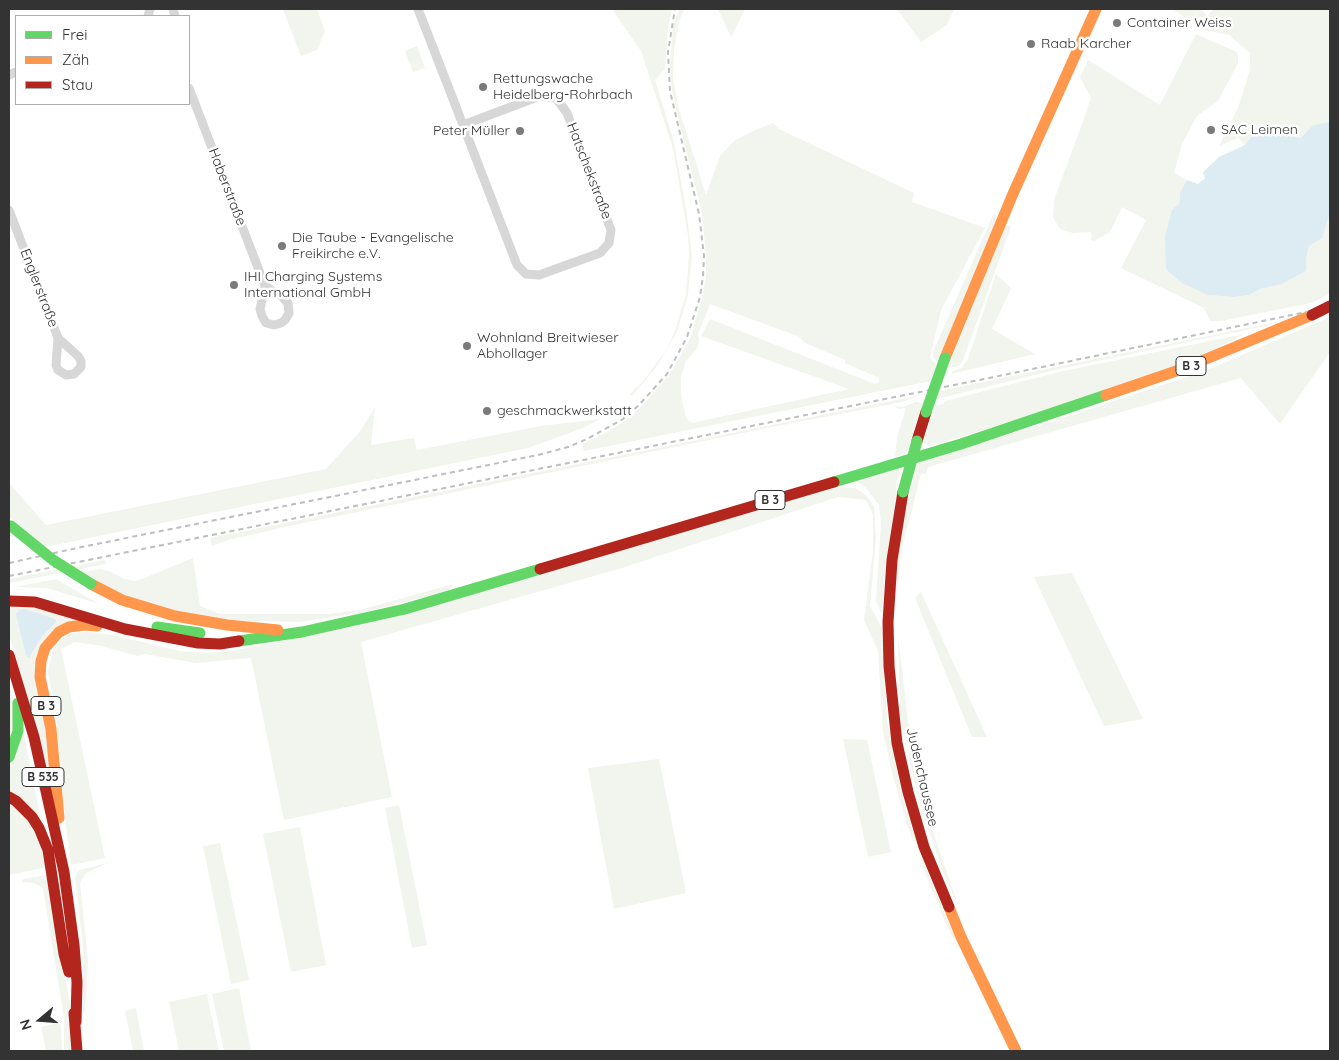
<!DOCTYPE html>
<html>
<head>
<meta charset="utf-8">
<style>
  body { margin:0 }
  #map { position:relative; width:1339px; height:1060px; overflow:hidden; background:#fff; font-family:Quicksand,sans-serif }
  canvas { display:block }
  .frame { position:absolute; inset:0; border:10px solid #333; pointer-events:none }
  .legend { position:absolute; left:15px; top:15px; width:175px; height:90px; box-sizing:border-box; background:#fff; border:1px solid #adadad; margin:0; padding:6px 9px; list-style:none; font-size:15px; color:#333 }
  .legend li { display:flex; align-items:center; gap:10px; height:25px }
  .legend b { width:25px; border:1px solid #adadad }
  .north { position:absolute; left:15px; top:995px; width:50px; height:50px; -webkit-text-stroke:4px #fff; paint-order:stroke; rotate:252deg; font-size:14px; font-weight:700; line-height:20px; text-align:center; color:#333 }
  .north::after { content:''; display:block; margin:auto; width:18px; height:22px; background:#333; clip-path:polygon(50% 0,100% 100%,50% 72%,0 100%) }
</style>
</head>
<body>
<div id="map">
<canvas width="1339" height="1060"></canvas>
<div class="frame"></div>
<ul class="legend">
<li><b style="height:6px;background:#63d668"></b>Frei</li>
<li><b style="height:6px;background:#ff974d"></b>Zäh</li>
<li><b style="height:6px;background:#b3261e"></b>Stau</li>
</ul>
<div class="north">N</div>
</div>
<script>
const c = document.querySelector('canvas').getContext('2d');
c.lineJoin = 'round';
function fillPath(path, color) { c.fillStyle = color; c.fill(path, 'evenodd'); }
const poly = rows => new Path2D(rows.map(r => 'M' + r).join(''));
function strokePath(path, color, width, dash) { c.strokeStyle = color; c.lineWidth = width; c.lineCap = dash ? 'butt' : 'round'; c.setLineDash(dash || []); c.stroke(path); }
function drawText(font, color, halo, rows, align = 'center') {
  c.font = font + ' Quicksand,sans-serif'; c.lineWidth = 5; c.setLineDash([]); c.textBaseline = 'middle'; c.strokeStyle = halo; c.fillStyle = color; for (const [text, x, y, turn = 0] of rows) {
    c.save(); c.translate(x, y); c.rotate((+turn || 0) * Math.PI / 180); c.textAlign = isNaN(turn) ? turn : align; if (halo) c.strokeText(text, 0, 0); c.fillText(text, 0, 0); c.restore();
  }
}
fillPath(poly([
  [283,9,317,9,325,31,317,50,301,56],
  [612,9,672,9,668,28,665,69,655,80,674,142,687,215,692,255,688,294,677,332,657,366,632,396,630,394,644,380,667,349,675,331,686,294,689,255,688,236,673,148,641,51],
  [679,9,684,9,679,22,674,50,673,77,678,106,706,195,720,156,734,141,753,131,773,123,779,129,914,193,912,202,985,228,941,310,930,358,937,365,931,381,584,451,582,444,607,432,625,421,641,407,669,375,680,357,690,339,702,298,706,277,706,256,702,213,680,126,672,90,670,68,673,26],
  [710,304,800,337,803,342,845,360,845,363,879,378,879,382,875,384,710,319,701,336,849,389,692,423,688,421,685,414,681,396,681,377,686,361,697,349,699,341,698,334],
  [718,9,745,9,731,37],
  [897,9,954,9,947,25,921,42],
  [1172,9,1202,9,1204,13,1208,16,1213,9,1330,9,1330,122,1313,125,1301,138,1278,134,1260,126,1245,145,1238,138,1219,146,1238,108,1250,70,1250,53,1229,35,1204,30],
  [1196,34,1237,52,1238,57,1238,63,1218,101,1197,116,1182,144,1174,173,1187,180,1180,192,1180,203,1208,295,1234,297,1249,295,1260,289,1282,284,1306,271,1306,259,1309,246,1322,237,1330,213,1330,294,1311,303,1221,321,1210,321,1204,308,1121,268,1146,220,1122,207,1110,232,1094,241,1091,240,1092,235,1091,232,1072,233,1060,229,1053,217,1054,200,1082,124,1091,98,1080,77,1088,60,1160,105],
  [417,46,425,68,413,72,405,51],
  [994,213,997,218,938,362,933,357,933,352],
  [1006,224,1011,227,963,360,959,366,954,367,948,367],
  [996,274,1011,288,992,329,1035,354,951,374,953,371,962,368,968,359],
  [1330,317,1330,352,1280,424,1241,378,928,467,926,474,921,474,902,549,893,620,895,685,901,746,916,804,927,839,926,843,901,757,893,698,890,643,894,581,901,528,909,491,911,490,918,462,1056,420,1205,371],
  [1276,322,1265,326,1059,369,937,399,939,391],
  [1244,334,1219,347,1178,364,1018,420,929,446,923,443,934,406,943,404,945,401,1059,372],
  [921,395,902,402,777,426,289,526,228,540,212,546,210,538],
  [916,402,923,403,906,454,895,457,897,437,906,408,898,409,895,406,903,407],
  [375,407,371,445,414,438,417,450,541,426,600,419,583,428,528,448,45,547,28,535,9,516,9,483,46,525,326,469,361,430],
  [903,466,896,484,897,493,886,560,882,615,876,601,881,523,879,505,865,487,854,481],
  [838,487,855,488,867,496,874,507,876,537,870,606,882,628,887,720,902,796,917,844,912,838,908,827,893,776,883,732,878,651,864,620,873,551,873,514,866,500,838,497,622,568,361,642,392,797,284,820,251,658,196,663,145,654,137,656,102,646,75,642,61,649,105,858,71,865,64,810,56,713,48,672,53,649,59,643,59,641,72,633,86,632,112,635,180,651,208,653,237,650,358,626],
  [193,558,200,606,220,614,328,614,360,610,453,584,449,591,361,613,300,622,250,621,228,620,176,611,125,595,80,572,100,569,109,571,124,579,134,581,142,579],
  [105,560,106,564,9,583,9,579],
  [1072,573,1143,719,1104,726,1034,577],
  [56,579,99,604,47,588,15,587],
  [921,592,987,737,972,737,915,598],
  [24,604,81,622,45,639,47,731,52,791,26,692,9,634,9,605],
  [898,636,910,738,906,739,903,734,900,713],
  [9,684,14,702,15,714,9,747],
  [23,730,42,826,9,793,9,763],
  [843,739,867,740,891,852,868,857],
  [908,746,911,753,923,802,960,911,941,868,934,845,924,819,909,759],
  [659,759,686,893,614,909,588,768],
  [9,801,35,829,47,867,9,875],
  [399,805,427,945,412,948,385,808],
  [300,827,326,965,291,972,263,834],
  [220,843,249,980,231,984,203,846],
  [920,860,923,860,955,938,953,938,946,924],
  [108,863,86,873,80,883,88,961,85,1014,83,1011,83,945,75,877,79,870],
  [47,875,71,1010,72,1051,64,1051,64,1018,43,888,34,883,22,882,23,879],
  [239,988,251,1051,224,1051,212,994],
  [207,994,219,1051,179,1051,169,1002],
  [136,1008,144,1051,133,1051,125,1011],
  [59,1023,61,1025,62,1051,46,1051,41,1027]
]), '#f1f5ed');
fillPath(poly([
  [1330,122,1330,213,1322,238,1309,246,1306,259,1306,271,1282,284,1260,289,1249,295,1234,297,1208,295,1182,283,1166,269,1165,236,1172,210,1180,203,1180,192,1187,180,1198,184,1205,178,1203,172,1219,157,1245,145,1260,125,1278,134,1301,138,1313,125],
  [24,609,55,619,56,622,42,636,29,658,26,655,16,614,19,610]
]), '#ddebf3');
strokePath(poly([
  [173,9,175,16],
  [418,9,453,99,463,125,465,130,517,265,526,274,539,275,600,253,609,243,611,230,567,113,556,98,540,96,463,125],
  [148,16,150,9],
  [9,75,16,72],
  [189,88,265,286,260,309,262,316,266,323,274,325,281,323,285,320,289,313,288,303,280,295,265,286],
  [9,210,58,338,56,365,58,370,66,375,74,374,81,367,81,361,78,356,58,338]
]), '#d7d7d7', 9);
strokePath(poly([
  [834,482,961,444,1106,395],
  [157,627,200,633],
  [239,641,302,632,405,609,540,569],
  [9,757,18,731,18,703]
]), '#63d668', 11);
strokePath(poly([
  [945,358,1012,196,1096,9],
  [1106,395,1182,369,1312,315],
  [91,584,122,600,175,616,227,625,278,630],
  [59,818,51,729,40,677,41,661,45,648,59,632,69,627,84,625,97,626],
  [949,907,961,937,1016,1051]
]), '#ff974d', 11);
strokePath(poly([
  [917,441,926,412],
  [903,492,892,560,888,622,889,666,897,743,908,792,924,847,949,907],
  [540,569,834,482],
  [9,601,35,602,125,629,198,643,220,644,239,641],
  [9,655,34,737,64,872,74,945,77,982,76,1022],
  [9,797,16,801,32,817,39,828,48,850,64,954,69,972],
  [74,1013,77,1051]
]), '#b3261e', 11);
strokePath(poly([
  [9,563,77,548,538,455,568,447,587,439,623,419,639,405,667,374,687,337,700,297,703,276,704,256,699,214,670,91,668,52,675,9],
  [9,576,994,377,1330,307]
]), '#bebebe', 2, [5, 4]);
strokePath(poly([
  [926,412,945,358],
  [903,492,917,441],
  [11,526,53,560,91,584]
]), '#63d668', 11);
strokePath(poly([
  [1312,315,1330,306]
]), '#b3261e', 11);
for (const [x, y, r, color] of [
  [1117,23,5,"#7a7a7a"],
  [1031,44,5,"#7a7a7a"],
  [483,87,5,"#7a7a7a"],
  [1211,130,5,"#7a7a7a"],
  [520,131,5,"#7a7a7a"],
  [282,246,5,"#7a7a7a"],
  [234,285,5,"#7a7a7a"],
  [467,346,5,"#7a7a7a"],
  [487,411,5,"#7a7a7a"]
]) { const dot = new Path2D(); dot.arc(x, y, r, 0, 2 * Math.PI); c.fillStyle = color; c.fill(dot); strokePath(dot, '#fff', 2); }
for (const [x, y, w] of [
  [1191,366,30],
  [770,500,30],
  [46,706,30],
  [43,777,42]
]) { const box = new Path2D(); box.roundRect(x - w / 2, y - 9.5, w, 19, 4); c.fillStyle = '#fff'; c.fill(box); strokePath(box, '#333', 1); }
drawText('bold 12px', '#333', null, [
  ["B 3",1191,366],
  ["B 3",770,500],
  ["B 3",46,706],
  ["B 535",43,777]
]);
drawText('14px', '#333', '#fff', [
  ["Container Weiss",1127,23],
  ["Raab Karcher",1041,44],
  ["Rettungswache",493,79],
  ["Heidelberg-Rohrbach",493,95],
  ["SAC Leimen",1221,130],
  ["Peter Müller",510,131,"right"],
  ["Die Taube - Evangelische",292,238],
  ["Freikirche e.V.",292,254],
  ["IHI Charging Systems",244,277],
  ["International GmbH",244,293],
  ["Wohnland Breitwieser",477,338],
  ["Abhollager",477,354],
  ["geschmackwerkstatt",497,411]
], 'left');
drawText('14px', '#333', '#fff', [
  ["Hatschekstraße",589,171,69],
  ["Haberstraße",227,187,69],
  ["Englerstraße",39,288,69],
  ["Judenchaussee",922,777,77]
]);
</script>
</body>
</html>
